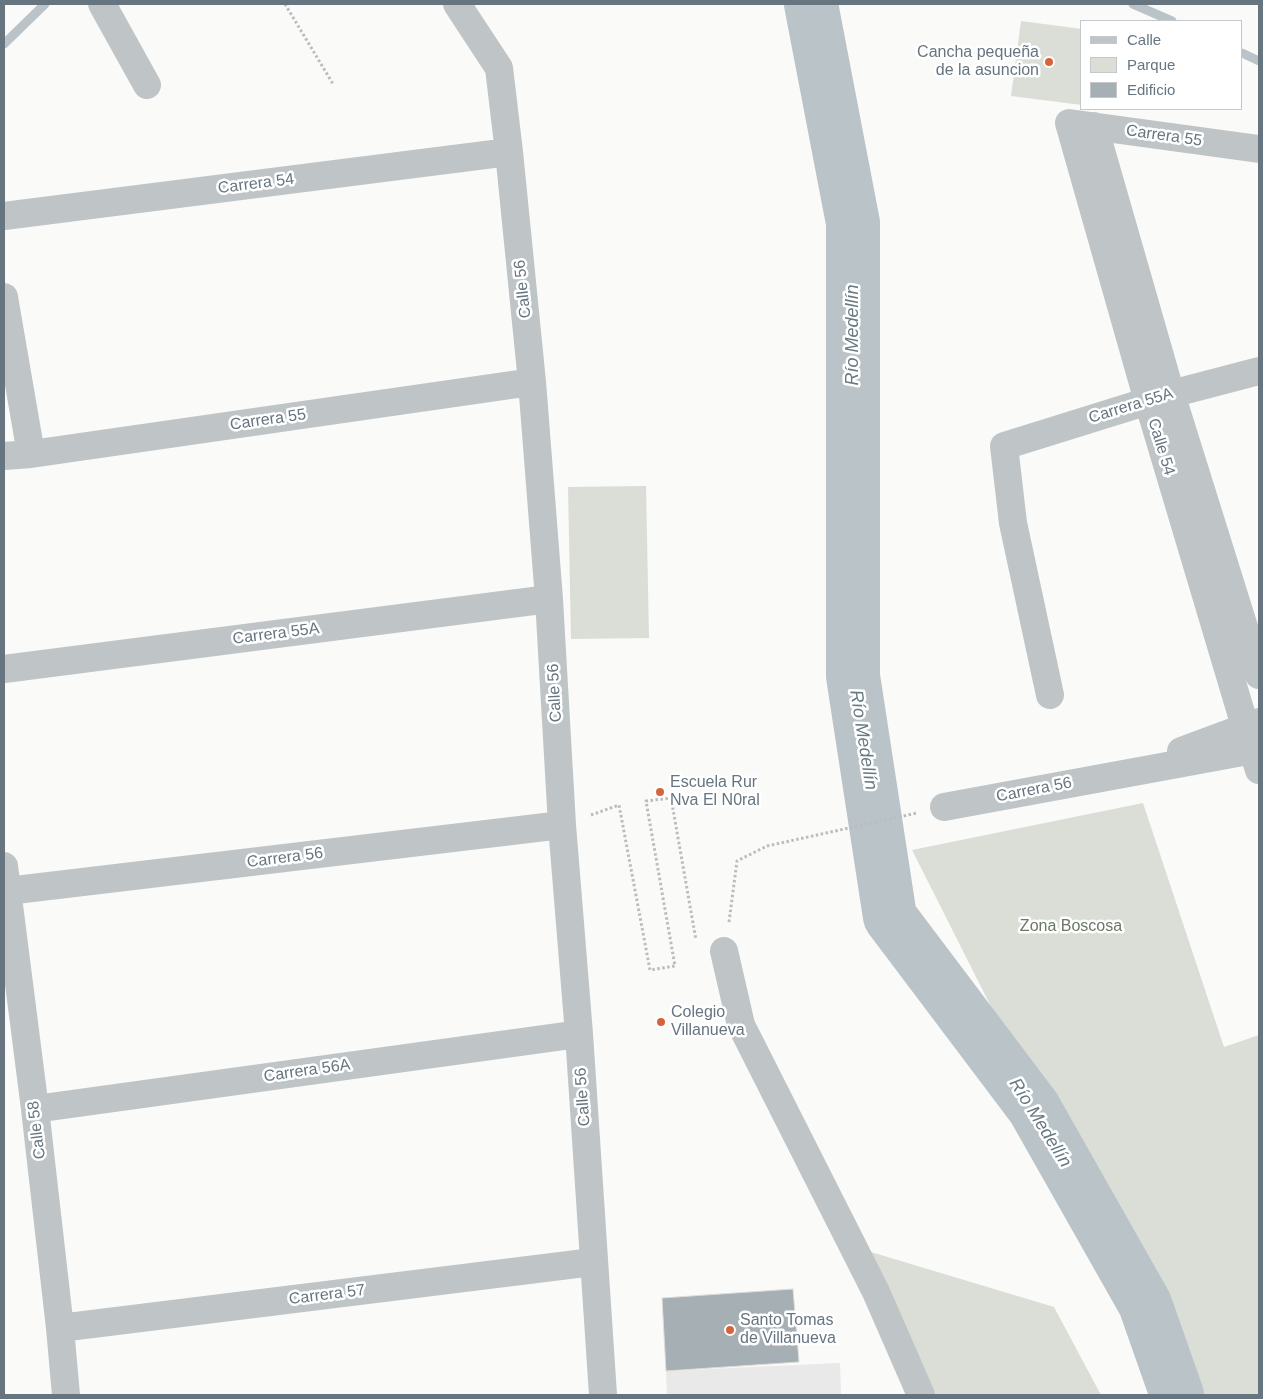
<!DOCTYPE html>
<html>
<head>
<meta charset="utf-8">
<style>
  body { margin:0 }
  #map { position:relative; width:1263px; height:1399px; overflow:hidden; background:#fafaf8; font-family:Helvetica,sans-serif }
  canvas { display:block }
  .frame { position:absolute; inset:0; border:5px solid #667580; pointer-events:none }
  .legend { position:absolute; left:1080px; top:20px; width:162px; height:90px; box-sizing:border-box; background:#fff; border:1px solid #c2c8cc; margin:0; padding:6px 9px; list-style:none; font-size:15px; color:#667580 }
  .legend li { display:flex; align-items:center; gap:10px; height:25px }
  .legend b { width:25px; border:1px solid #c2c8cc }
</style>
</head>
<body>
<div id="map">
<canvas width="1263" height="1399"></canvas>
<div class="frame"></div>
<ul class="legend">
<li><b style="height:6px;background:#bfc4c7"></b>Calle</li>
<li><b style="height:14px;background:#daded7"></b>Parque</li>
<li><b style="height:14px;background:#a6afb4"></b>Edificio</li>
</ul>
</div>
<script>
const c = document.querySelector('canvas').getContext('2d');
c.lineJoin = 'round';
function fillPath(path, color) { c.fillStyle = color; c.fill(path, 'evenodd'); }
const poly = rows => new Path2D(rows.map(r => 'M' + r).join(''));
function strokePath(path, color, width, dash) { c.strokeStyle = color; c.lineWidth = width; c.lineCap = dash ? 'butt' : 'round'; c.setLineDash(dash || []); c.stroke(path); }
function drawText(font, color, halo, rows, align = 'center') {
  c.font = font + ' Helvetica,sans-serif'; c.lineWidth = 5; c.setLineDash([]); c.textBaseline = 'middle'; c.strokeStyle = halo; c.fillStyle = color; for (const [text, x, y, turn = 0] of rows) {
    c.save(); c.translate(x, y); c.rotate((+turn || 0) * Math.PI / 180); c.textAlign = isNaN(turn) ? turn : align; if (halo) c.strokeText(text, 0, 0); c.fillText(text, 0, 0); c.restore();
  }
}
fillPath(poly([
  [840,1363,841,1395,667,1395,666,1371]
]), '#e8e9e8');
fillPath(poly([
  [1021,21,1082,29,1082,105,1011,96],
  [646,486,649,638,571,639,568,487],
  [1143,803,1224,1047,1259,1035,1259,1395,1187,1395,912,850],
  [861,1249,1054,1307,1101,1395,930,1395]
]), '#daded7');
strokePath(poly([
  [1133,4,1172,21],
  [4,44,45,4],
  [1242,53,1259,61]
]), '#bac4c8', 9);
strokePath(poly([
  [811,4,853,223,853,676,890,917,1034,1108,1145,1304,1177,1395]
]), '#bac4c8', 54);
const building = poly([
  [793,1289,799,1362,666,1371,662,1298,793,1289]
]);
fillPath(building, '#a6afb4');
strokePath(building, '#dcdcda', 1);
strokePath(poly([
  [285,4,333,84],
  [591,815,619,805,650,970,675,966,646,801,671,798,696,940],
  [729,922,737,861,767,846,917,813]
]), '#babdc0', 3, [2.5, 2.5]);
strokePath(poly([
  [102,4,147,85],
  [457,4,499,68,509,152,532,382,549,599,562,825,579,1034,603,1395],
  [1094,126,1171,394,1259,675],
  [1259,149,1069,123,1148,401,1245,726,1259,770],
  [4,216,509,152],
  [4,297,31,454],
  [4,456,31,454,532,382],
  [4,669,549,599],
  [1050,695,1013,523,1004,446,1171,394,1259,371],
  [1181,751,1259,722],
  [944,807,1259,749],
  [4,866,35,1109,60,1328,66,1395],
  [7,891,562,825],
  [724,951,741,1025,876,1292,921,1395],
  [35,1109,579,1034],
  [60,1328,593,1262]
]), '#bfc4c7', 28);
for (const [x, y, r, color] of [
  [1049,62,5,"#d6643b"],
  [660,792,5,"#d6643b"],
  [661,1022,5,"#d6643b"],
  [730,1330,5,"#d6643b"]
]) { const dot = new Path2D(); dot.arc(x, y, r, 0, 2 * Math.PI); c.fillStyle = color; c.fill(dot); strokePath(dot, '#fff', 2); }
drawText('16px', '#667580', '#fff', [
  ["Cancha pequeña",1039,53,"right"],
  ["de la asuncion",1039,71,"right"],
  ["Escuela Rur",670,783],
  ["Nva El N0ral",670,801],
  ["Colegio",671,1013],
  ["Villanueva",671,1031],
  ["Santo Tomas",740,1321],
  ["de Villanueva",740,1339]
], 'left');
drawText('16px', '#667580', '#fff', [
  ["Carrera 55",1164,136,8],
  ["Carrera 54",256,184,-7],
  ["Calle 56",523,289,-96],
  ["Carrera 55A",1131,406,-17],
  ["Carrera 55",268,420,-8],
  ["Calle 54",1161,447,73],
  ["Carrera 55A",276,634,-7],
  ["Calle 56",555,693,-93],
  ["Carrera 56",1034,790,-11],
  ["Carrera 56",285,858,-7],
  ["Carrera 56A",307,1071,-8],
  ["Calle 56",583,1097,-94],
  ["Calle 58",37,1130,-97],
  ["Carrera 57",327,1295,-7]
]);
drawText('16px', '#687966', '#fff', [
  ["Zona Boscosa",1071,927]
]);
drawText('italic 18px', '#677981', '#fff', [
  ["Río Medellín",853,335,-90],
  ["Río Medellín",863,740,81],
  ["Río Medellín",1040,1123,58]
]);
</script>
</body>
</html>
